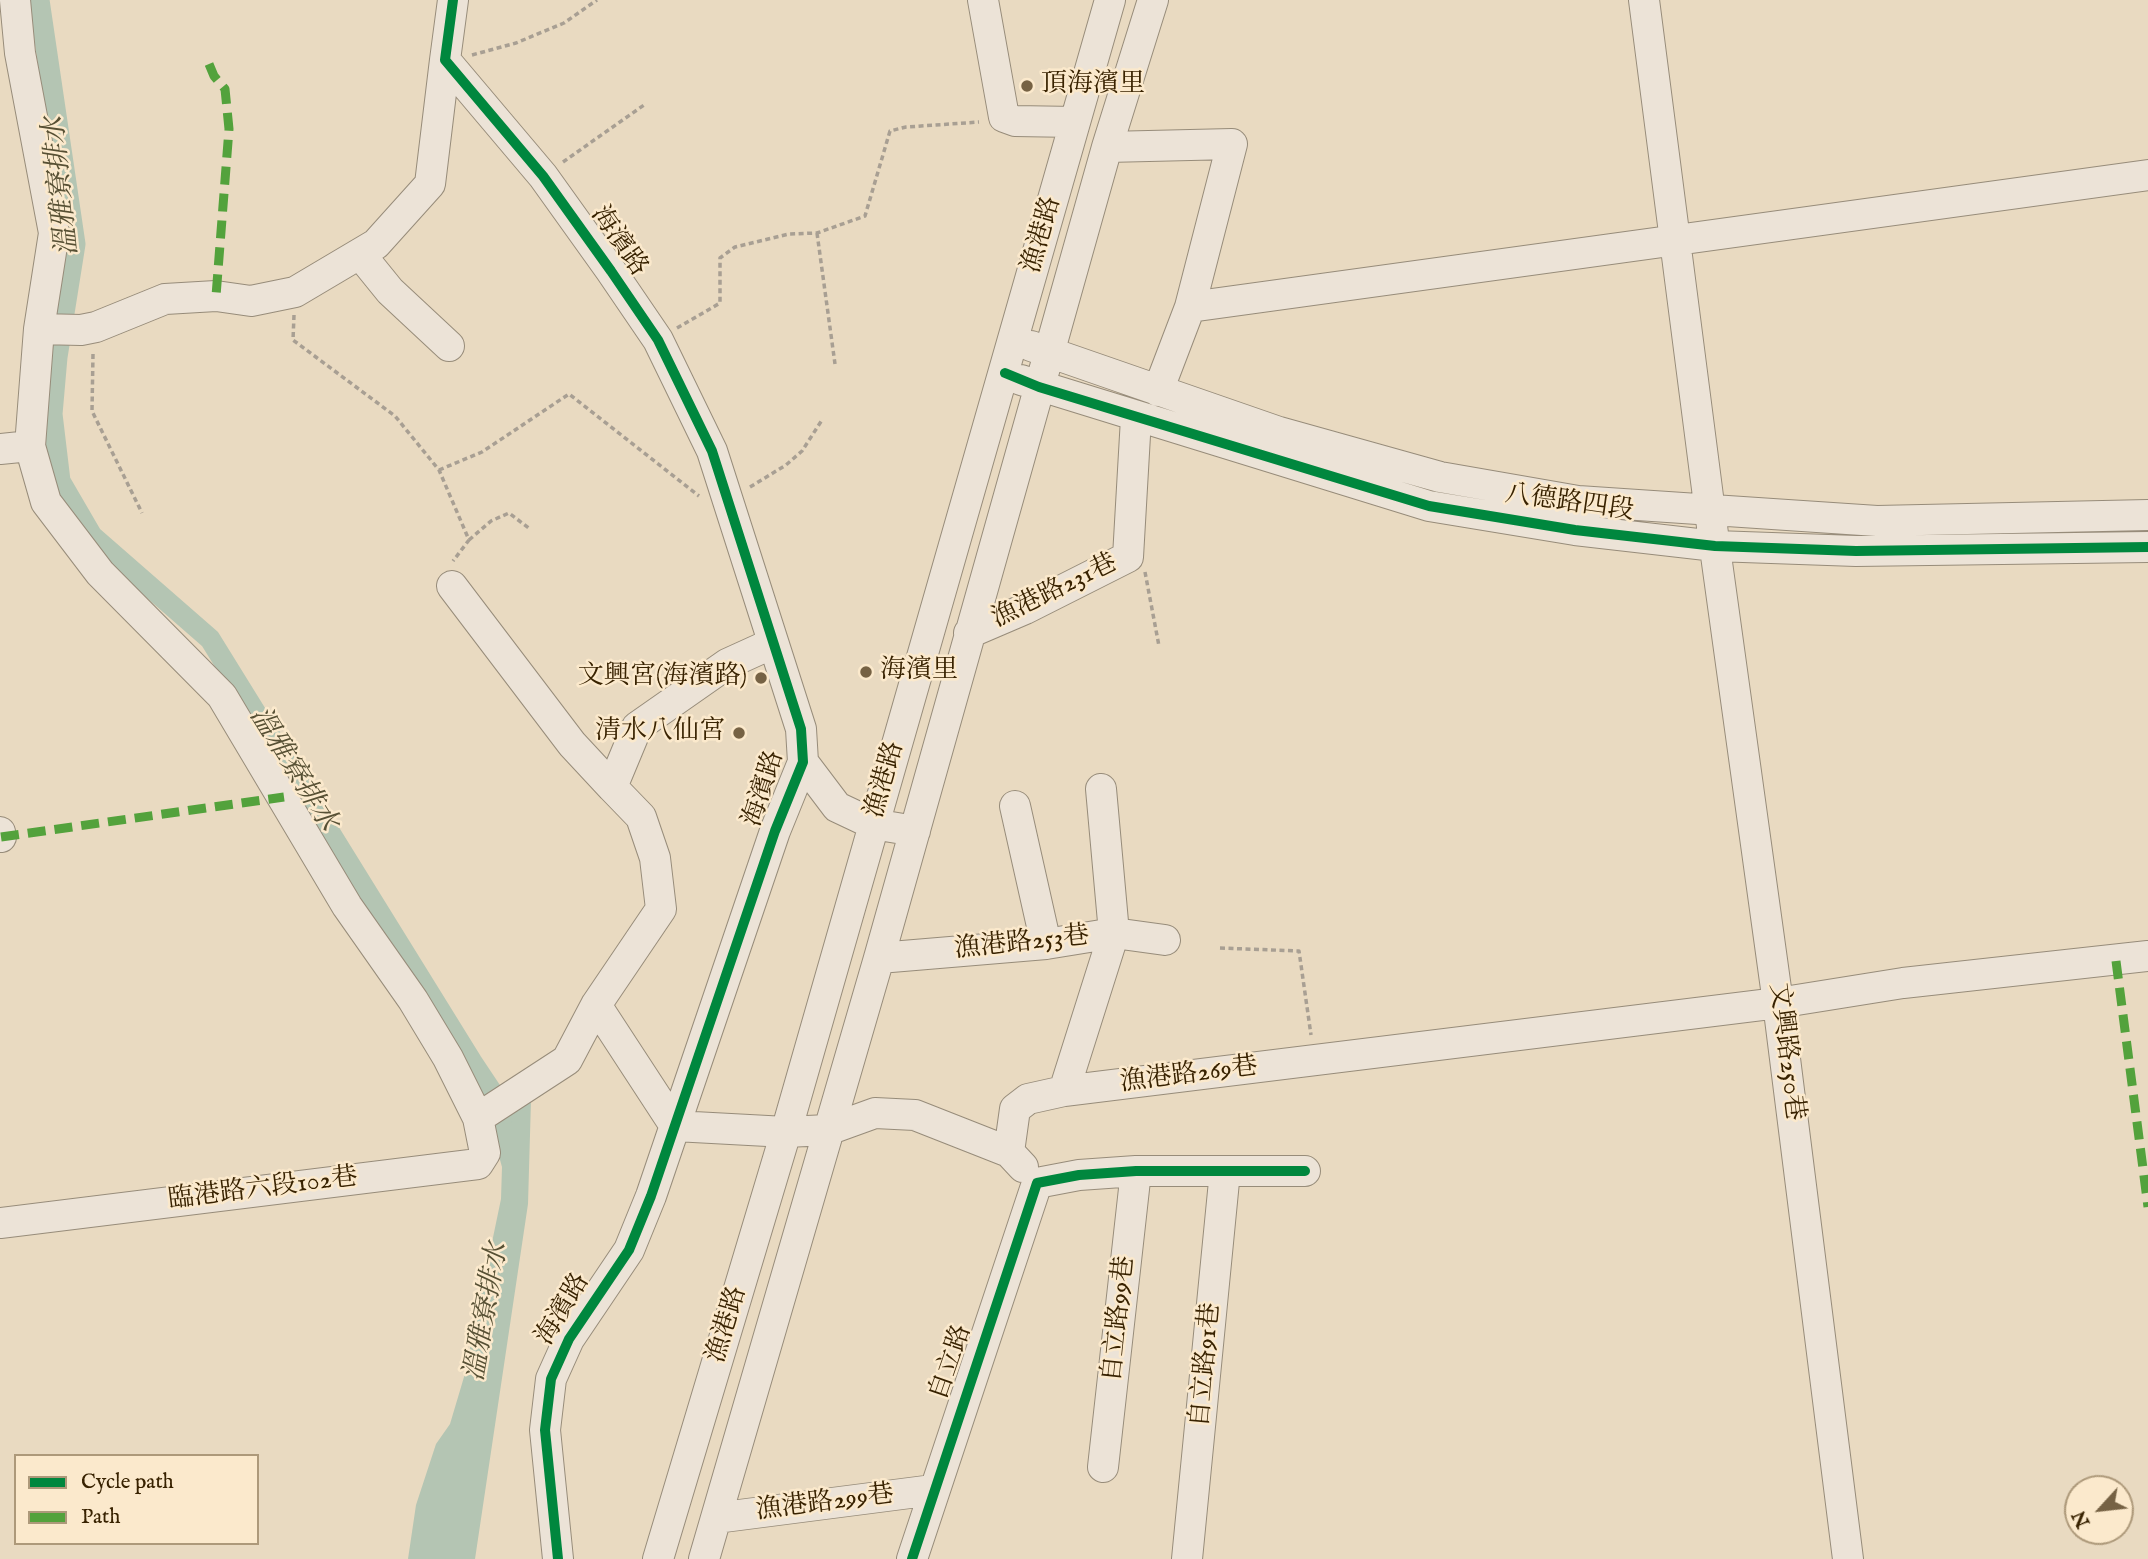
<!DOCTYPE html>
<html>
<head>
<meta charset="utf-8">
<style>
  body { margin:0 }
  #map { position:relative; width:2148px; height:1559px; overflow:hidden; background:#e9dac1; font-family:"IM FELL English",serif }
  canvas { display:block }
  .legend { position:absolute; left:14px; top:1454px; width:245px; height:91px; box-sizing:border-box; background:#fbe9cc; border:2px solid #ad997a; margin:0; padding:9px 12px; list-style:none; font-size:21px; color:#382200 }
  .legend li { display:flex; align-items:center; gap:14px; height:35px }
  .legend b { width:35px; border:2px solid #ad997a }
  .north { position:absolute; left:2064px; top:1475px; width:70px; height:70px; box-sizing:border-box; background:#fbe9cc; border:2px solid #ad997a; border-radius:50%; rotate:243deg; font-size:19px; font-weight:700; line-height:28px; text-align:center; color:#382200 }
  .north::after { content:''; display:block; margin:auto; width:24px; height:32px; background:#766244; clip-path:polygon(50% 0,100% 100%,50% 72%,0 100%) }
</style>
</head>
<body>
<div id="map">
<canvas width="2148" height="1559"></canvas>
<ul class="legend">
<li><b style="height:9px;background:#00873e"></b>Cycle path</li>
<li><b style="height:9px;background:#53a23c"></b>Path</li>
</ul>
<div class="north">N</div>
</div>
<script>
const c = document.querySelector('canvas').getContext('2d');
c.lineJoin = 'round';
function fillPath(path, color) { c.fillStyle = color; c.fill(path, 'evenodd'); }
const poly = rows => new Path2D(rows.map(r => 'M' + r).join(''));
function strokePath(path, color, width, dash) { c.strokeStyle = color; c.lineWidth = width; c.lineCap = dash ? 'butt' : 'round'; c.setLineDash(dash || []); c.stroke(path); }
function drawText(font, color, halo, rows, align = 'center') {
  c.font = font + ' "IM FELL English","Noto Serif TC",serif'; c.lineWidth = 5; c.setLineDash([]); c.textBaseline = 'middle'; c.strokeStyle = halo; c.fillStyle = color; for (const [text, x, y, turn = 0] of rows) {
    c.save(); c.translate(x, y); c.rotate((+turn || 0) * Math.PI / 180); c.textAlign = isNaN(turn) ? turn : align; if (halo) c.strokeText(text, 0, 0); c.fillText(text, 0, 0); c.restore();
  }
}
fillPath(poly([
  [531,1100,528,1204,475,1559,408,1559,416,1505,436,1444,450,1424,464,1377,501,1199,502,1167,490,1124]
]), '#b4c5b3');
strokePath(poly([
  [39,0,75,244,57,357,52,414,60,481,92,536,210,639,472,1062,506,1113]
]), '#b4c5b3', 21);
const minor = poly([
  [453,0,445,60,543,176,611,271,658,340,712,451,801,729,803,762,775,831,651,1196,629,1250,569,1339,551,1379,545,1430,558,1559],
  [983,0,1004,117,1015,121,1075,122],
  [1644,0,1710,512,1778,1003,1848,1559],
  [1107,147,1232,144,1190,307,1158,391],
  [360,254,390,291,449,346],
  [1190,307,2148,175],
  [39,329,81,330,96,327,165,299,216,296,251,301,295,292,376,244,430,184,445,60],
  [1031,346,1279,432,1440,477,1578,501,1877,521,2148,515],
  [1021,380,1429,506,1575,530,1715,546,1856,551,2148,547],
  [0,449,30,446],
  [452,586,572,744,612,787],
  [969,633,1025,609,1128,557,1136,418],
  [803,762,837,807,873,824,915,831],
  [1015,806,1046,944],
  [0,832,1,837],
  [879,958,1046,944,1114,933,1165,940],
  [596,1005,675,1126],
  [1064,1091,1114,933,1101,789],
  [478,1118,567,1060,596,1005,661,909,655,858,641,817,612,787,637,727,727,664,771,644],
  [675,1126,786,1132,828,1130,875,1113,915,1115,1009,1152,1023,1167],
  [1009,1152,1015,1109,1028,1099,1064,1091,1778,1003,1903,983,2148,956],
  [1037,1183,1079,1175,1136,1171,1305,1171],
  [0,1223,478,1164,485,1153,478,1118,448,1058,413,1000,347,906,222,696,100,573,46,502,30,446,39,329,54,233,20,53,15,0],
  [1103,1467,1136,1171],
  [716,1518,933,1490],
  [658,1559,786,1132,1110,0],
  [704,1559,879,958,1107,147,1153,0],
  [912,1559,1037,1183],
  [1187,1559,1225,1171]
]);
strokePath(minor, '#978c7a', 32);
strokePath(poly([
  [472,55,516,43,564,23,597,0],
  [563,162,644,105],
  [817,233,835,364],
  [294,315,293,340,395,416,439,470,469,540,453,561],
  [677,328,720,303,720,258,735,247,789,234,817,233,865,216,890,131,906,127,979,122],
  [93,354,92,411,142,513],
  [439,470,482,452,569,394,699,496],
  [750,487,786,465,802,451,822,420],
  [469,540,491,521,509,513,530,529],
  [1145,572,1159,646],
  [1220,948,1299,951,1311,1035]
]), '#a89f93', 3.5, [5, 3.5]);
strokePath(minor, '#ece3d7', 30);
strokePath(poly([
  [209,64,214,76,225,89,229,129,216,296],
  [1,837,284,797],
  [2116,961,2148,1207]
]), '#53a23c', 9, [18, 9]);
strokePath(poly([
  [453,0,445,60,543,176,611,271,658,340,712,451,801,729,803,762,775,831,651,1196,629,1250,569,1339,551,1379,545,1430,558,1559],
  [1005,373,1039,387,1429,506,1575,530,1715,546,1856,551,2148,547],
  [912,1559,1037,1183,1079,1175,1136,1171,1305,1171]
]), '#00873e', 10);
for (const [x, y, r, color] of [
  [1027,86,7,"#766244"],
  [866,672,7,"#766244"],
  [761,678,7,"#766244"],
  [739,733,7,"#766244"]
]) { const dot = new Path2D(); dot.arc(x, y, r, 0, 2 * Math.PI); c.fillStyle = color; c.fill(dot); strokePath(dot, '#fbe9cc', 2.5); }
drawText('26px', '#382200', '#fbe9cc', [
  ["頂海濱里",1041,86],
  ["海濱里",880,672],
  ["文興宮(海濱路)",747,678,"right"],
  ["清水八仙宮",725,733,"right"]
], 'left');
drawText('26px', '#382200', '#fbe9cc', [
  ["漁港路",1043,235,-74],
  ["海濱路",618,242,55],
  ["八德路四段",1569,504,8],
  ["漁港路231巷",1055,592,-26],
  ["漁港路",886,780,-74],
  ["海濱路",765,789,-72],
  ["漁港路253巷",1022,944,-6],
  ["文興路250巷",1785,1052,83],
  ["漁港路269巷",1189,1076,-7],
  ["臨港路六段102巷",263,1190,-7],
  ["海濱路",564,1310,-59],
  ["自立路99巷",1120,1319,-84],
  ["漁港路",728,1325,-73],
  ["自立路",952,1363,-71],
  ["自立路91巷",1207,1365,-85],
  ["漁港路299巷",825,1504,-7]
]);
drawText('italic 28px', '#575034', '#fbe9cc', [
  ["溫雅寮排水",63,186,-96],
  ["溫雅寮排水",292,770,58],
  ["溫雅寮排水",488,1312,-80]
]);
</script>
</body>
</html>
